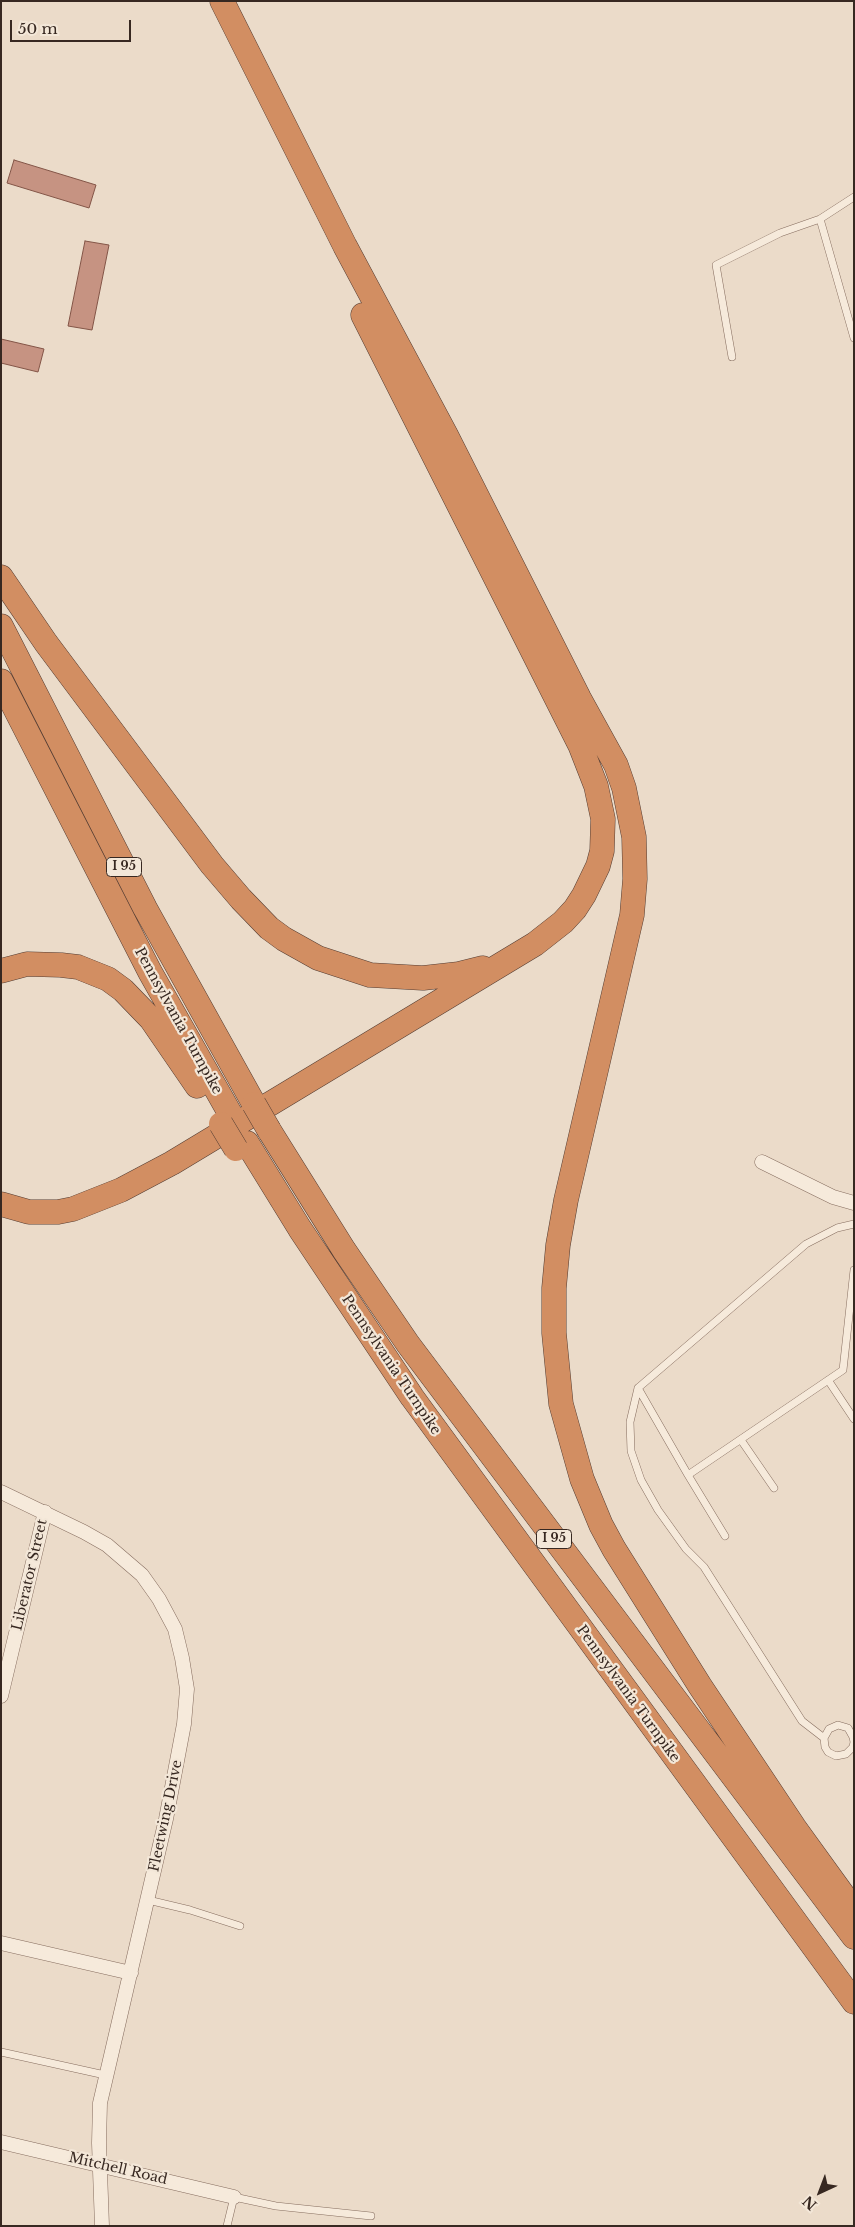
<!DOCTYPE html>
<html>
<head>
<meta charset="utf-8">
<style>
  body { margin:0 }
  #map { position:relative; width:855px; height:2227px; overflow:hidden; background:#ebdbc9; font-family:"Libre Baskerville",serif }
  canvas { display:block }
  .frame { position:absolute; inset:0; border:2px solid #372821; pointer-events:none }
  .north { position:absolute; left:795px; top:2167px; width:50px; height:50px; -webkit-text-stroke:4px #f3e7d8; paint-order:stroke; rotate:223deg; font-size:14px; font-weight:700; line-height:20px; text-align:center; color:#372821 }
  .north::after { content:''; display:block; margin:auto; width:18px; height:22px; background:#372821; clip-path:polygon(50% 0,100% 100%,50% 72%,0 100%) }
  .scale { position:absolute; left:10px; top:20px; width:121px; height:22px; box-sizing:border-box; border:2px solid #372821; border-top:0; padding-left:6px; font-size:15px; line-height:18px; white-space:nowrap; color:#372821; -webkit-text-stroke:4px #f3e7d8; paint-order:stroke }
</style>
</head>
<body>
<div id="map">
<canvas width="855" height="2227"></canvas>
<div class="frame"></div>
<div class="north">N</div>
<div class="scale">50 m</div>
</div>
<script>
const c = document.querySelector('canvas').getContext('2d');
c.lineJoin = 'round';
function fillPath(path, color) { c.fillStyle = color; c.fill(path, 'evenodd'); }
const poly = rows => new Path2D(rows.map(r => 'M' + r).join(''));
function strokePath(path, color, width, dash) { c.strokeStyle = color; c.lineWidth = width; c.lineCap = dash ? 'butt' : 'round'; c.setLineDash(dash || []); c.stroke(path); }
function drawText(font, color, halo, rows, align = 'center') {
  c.font = font + ' "Libre Baskerville",serif'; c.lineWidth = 4.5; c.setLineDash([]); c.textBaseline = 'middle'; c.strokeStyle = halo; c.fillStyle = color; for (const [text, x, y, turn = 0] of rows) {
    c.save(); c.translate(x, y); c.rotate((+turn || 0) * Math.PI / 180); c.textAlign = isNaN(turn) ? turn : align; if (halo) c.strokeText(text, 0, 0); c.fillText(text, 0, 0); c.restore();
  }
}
const building = poly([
  [14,160,96,185,89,208,7,183,14,160],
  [85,241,109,245,92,330,68,326,85,241],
  [1,339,44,349,38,372,1,363,1,339]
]);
fillPath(building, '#c69382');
strokePath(building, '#835547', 1);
const service = poly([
  [854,197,820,219,854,338],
  [732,357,716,265,780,233,820,219],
  [854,1224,837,1228,806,1244,638,1388,688,1475,843,1370,854,1270],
  [828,1380,854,1419],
  [638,1388,630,1422,631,1451,641,1480,658,1510,686,1549,704,1567,802,1721,824,1738],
  [741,1440,774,1488],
  [688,1475,725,1536],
  [854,1742,853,1737,848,1728,838,1725,829,1729,824,1738,825,1747,828,1752,836,1756,846,1754,853,1747,854,1742],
  [148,1900,190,1910,240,1926],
  [1,2052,105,2075],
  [227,2226,234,2197,276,2206,371,2216]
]);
const minor = poly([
  [762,1162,833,1197,854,1203],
  [1,1492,84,1532,107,1545,142,1575,159,1599,175,1629,182,1658,187,1689,184,1724,166,1819,100,2103,99,2143,102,2226],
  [1,1696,45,1512],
  [1,1943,131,1973],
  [1,2142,234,2197]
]);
const motorway = poly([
  [222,1,345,246,446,435,579,698,616,765,624,788,634,837,635,879,632,915,566,1200,558,1245,554,1288,554,1333,561,1404,582,1479,601,1525,614,1549,700,1686,794,1827,854,1910],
  [1,577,46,643,212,865,241,899,269,928,284,939,318,958,370,975,423,978,459,974,483,968],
  [1,626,145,908,254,1104],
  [1,681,150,972,232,1117],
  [1,971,27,964,61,965,78,967,108,979,123,990,151,1019,197,1086],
  [269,1130,344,1250,408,1344,854,1937],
  [247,1143,300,1229,412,1397,854,2002],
  [1,1204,29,1212,58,1212,73,1209,121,1190,172,1163,535,944,563,922,575,909,584,895,598,866,602,851,603,819,596,786,580,745,363,315]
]);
strokePath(service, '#866d5f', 8);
strokePath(minor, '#866d5f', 15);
strokePath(motorway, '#543d33', 25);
strokePath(service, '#f6eadb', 7);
strokePath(minor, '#f6eadb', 14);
strokePath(motorway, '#d28e62', 24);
const motorwayBridge = poly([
  [254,1104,269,1130],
  [221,1124,236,1149]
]);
strokePath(motorwayBridge, '#543d33', 25, []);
strokePath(motorwayBridge, '#d28e62', 24);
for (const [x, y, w] of [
  [124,867,35],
  [554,1539,35]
]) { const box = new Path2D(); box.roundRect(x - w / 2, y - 9.5, w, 19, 4); c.fillStyle = '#f3e7d8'; c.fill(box); strokePath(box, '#372821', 1); }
drawText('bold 12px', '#372821', null, [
  ["I 95",124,867],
  ["I 95",554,1539]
]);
drawText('14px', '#372821', '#f3e7d8', [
  ["Pennsylvania Turnpike",178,1021,61],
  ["Pennsylvania Turnpike",391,1365,56],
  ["Liberator Street",30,1575,-77],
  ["Pennsylvania Turnpike",628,1694,54],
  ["Fleetwing Drive",166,1816,-78],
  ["Mitchell Road",118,2169,13]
]);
</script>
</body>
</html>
